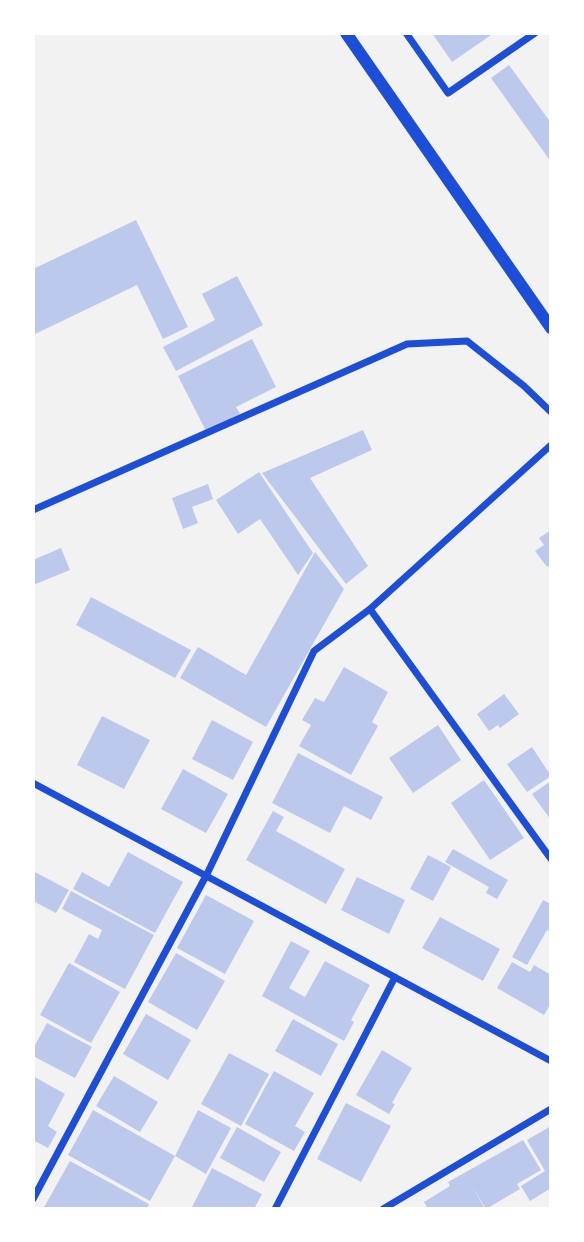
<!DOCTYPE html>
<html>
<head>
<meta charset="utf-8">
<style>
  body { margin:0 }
  #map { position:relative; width:584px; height:1242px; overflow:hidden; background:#f2f2f2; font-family:Commissioner,sans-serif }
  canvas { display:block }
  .frame { position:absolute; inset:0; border:35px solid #fff; pointer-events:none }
</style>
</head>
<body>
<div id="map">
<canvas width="584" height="1242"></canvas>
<div class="frame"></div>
</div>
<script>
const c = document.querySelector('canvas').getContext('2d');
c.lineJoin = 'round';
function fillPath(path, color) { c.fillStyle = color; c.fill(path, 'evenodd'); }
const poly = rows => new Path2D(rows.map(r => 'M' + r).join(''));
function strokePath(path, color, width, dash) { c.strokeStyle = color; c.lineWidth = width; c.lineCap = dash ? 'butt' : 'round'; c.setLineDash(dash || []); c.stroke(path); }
fillPath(poly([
  [432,33,494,33,452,62],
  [509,65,551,123,551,162,491,78],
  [136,220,188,327,163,339,137,285,33,335,33,269],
  [237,276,263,325,176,371,163,347,215,320,202,294],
  [252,339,276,387,236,407,240,414,206,431,178,376],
  [363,430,372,450,310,478,368,566,346,584,262,473],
  [259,472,313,553,298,575,260,519,238,534,216,500],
  [208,484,213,499,192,507,198,523,183,529,172,498],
  [551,530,551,564,547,567,535,551,544,545,539,538],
  [61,548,70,570,33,585,33,560],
  [315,552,344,589,266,727,180,678,198,647,246,675],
  [91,597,191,650,175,678,76,625],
  [344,667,388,692,372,722,378,726,351,775,299,746,311,725,302,720,315,698,324,702],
  [504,694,519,714,500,728,498,725,489,731,477,714],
  [102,716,150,740,124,789,77,765],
  [212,720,253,742,233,780,192,759],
  [438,725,461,760,413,793,389,758],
  [532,747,551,776,527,792,507,764],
  [298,753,383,797,371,820,344,806,330,833,272,803],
  [183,769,228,794,206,833,161,809],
  [484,780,524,838,490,860,451,803],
  [551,781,551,820,532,794],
  [273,811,284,817,276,831,345,869,326,904,246,860],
  [453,849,508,880,497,899,486,893,489,887,445,862],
  [128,852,183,882,155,933,73,889,82,872,109,887],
  [428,855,451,867,433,901,410,889],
  [33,871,69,890,56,913,33,901],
  [357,877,405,900,389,934,341,910],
  [71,891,154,935,125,989,74,962,89,934,98,939,102,930,62,909],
  [206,895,254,921,225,974,177,948],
  [543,900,551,904,551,932,547,930,527,965,512,957],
  [440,917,500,949,483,981,422,948],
  [291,941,310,951,289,988,305,997,325,961,370,985,351,1020,354,1022,344,1041,262,996],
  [176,953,225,981,197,1030,148,1002],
  [512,962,530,972,534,965,551,975,551,1003,544,1015,497,988],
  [69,963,120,992,91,1043,40,1015],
  [146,1014,191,1040,168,1080,123,1054],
  [293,1019,338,1044,321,1076,275,1051],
  [47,1023,92,1047,75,1078,33,1056,33,1049],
  [382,1050,412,1068,392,1103,395,1104,389,1114,356,1095],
  [229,1053,269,1074,241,1126,201,1104],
  [274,1071,314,1093,295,1126,305,1132,294,1151,245,1124],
  [33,1076,65,1094,48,1126,57,1132,48,1148,33,1140],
  [114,1076,158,1102,140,1132,96,1106],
  [346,1103,391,1126,361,1182,317,1159],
  [93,1110,175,1156,198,1110,231,1128,206,1174,175,1156,150,1201,68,1155],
  [551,1126,551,1188,530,1201,521,1186,545,1171,527,1140],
  [237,1127,281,1152,264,1182,220,1158],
  [523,1140,541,1170,517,1184,520,1189,486,1209,472,1186,485,1209,428,1209,424,1202,450,1186,448,1182],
  [70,1161,149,1204,147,1209,43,1209],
  [212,1168,262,1194,254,1209,191,1209]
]), '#bdc9ec');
strokePath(poly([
  [406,33,448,93,535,33],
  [33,510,407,344,467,341,524,386,551,412],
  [370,609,551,859],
  [33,783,551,1061],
  [33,1199,207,874,314,651,370,609,551,445],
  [275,1209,395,977],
  [383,1209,551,1109]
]), '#1d4ed8', 7);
strokePath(poly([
  [346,33,551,328]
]), '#1d4ed8', 12);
</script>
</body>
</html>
